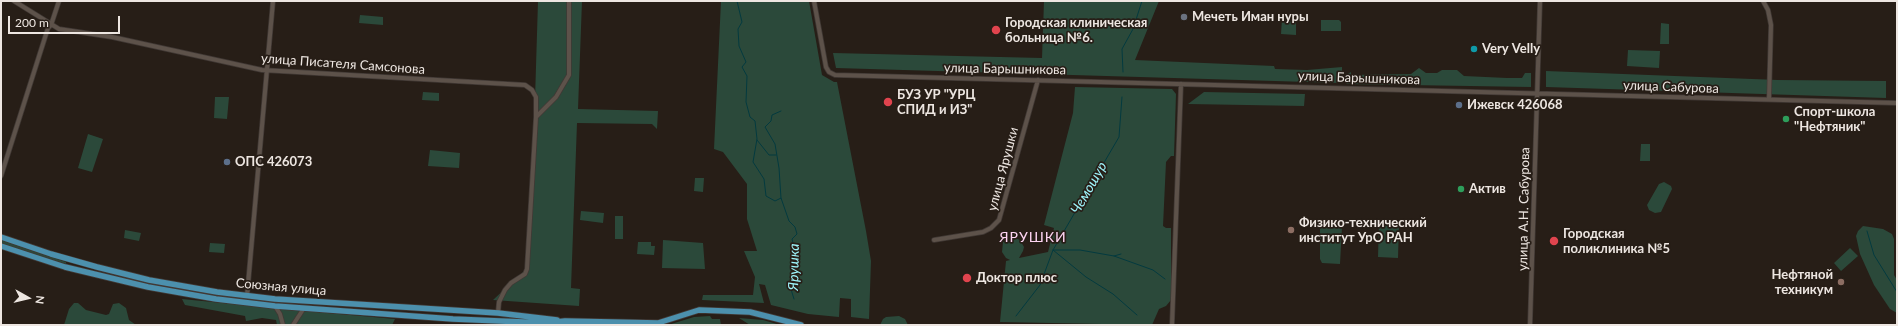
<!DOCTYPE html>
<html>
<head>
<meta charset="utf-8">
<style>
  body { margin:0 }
  #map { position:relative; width:1898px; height:326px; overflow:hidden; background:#271e17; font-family:Lato,sans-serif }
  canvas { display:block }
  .frame { position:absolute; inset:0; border:2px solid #ede6e1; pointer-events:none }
  .north { position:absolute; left:8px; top:278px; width:40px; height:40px; -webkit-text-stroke:3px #271e17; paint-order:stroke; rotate:98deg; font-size:11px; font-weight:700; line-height:16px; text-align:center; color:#ede6e1 }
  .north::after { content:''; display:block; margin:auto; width:14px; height:18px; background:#ede6e1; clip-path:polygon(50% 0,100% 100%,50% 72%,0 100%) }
  .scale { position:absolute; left:8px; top:16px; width:112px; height:18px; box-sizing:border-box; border:2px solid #ede6e1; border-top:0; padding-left:5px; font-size:12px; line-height:14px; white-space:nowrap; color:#ede6e1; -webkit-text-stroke:3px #271e17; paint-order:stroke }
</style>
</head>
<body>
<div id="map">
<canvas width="1898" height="326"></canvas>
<div class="frame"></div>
<div class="north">N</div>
<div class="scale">200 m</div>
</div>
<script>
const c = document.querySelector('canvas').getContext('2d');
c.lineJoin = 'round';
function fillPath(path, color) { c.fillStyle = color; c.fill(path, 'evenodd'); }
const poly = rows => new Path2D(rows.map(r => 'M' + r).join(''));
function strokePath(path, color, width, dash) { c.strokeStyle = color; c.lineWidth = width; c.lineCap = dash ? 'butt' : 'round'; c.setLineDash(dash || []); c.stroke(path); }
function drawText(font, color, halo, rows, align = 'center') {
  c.font = font + ' Lato,sans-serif'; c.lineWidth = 3.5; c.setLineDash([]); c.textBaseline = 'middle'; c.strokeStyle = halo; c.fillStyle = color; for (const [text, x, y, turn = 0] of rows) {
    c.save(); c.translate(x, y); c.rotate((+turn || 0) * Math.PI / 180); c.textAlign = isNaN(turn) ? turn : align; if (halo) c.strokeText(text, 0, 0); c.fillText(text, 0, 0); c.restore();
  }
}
fillPath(poly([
  [538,1,582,1,578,109,658,111,657,129,652,124,577,123,571,288,580,289,579,306,493,300,525,270,535,99],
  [721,1,809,1,822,75,834,82,837,82,866,231,871,261,869,319,851,317,851,299,840,298,839,317,808,314,771,305,765,285,759,284,764,303,702,300,703,295,753,295,755,277,744,251,757,251,747,219,747,184,723,152,714,149],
  [1044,1,1159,1,1135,60,1274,66,1275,69,1307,70,1342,67,1342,83,836,68,833,53,1042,58],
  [360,15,383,17,383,25,359,23],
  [1282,19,1296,20,1296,35,1281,34],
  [1321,20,1339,20,1341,22,1341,31,1321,31],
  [1661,23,1669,24,1669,44,1660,44],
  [1628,50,1660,51,1659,68,1627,66],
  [1419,68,1426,73,1437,73,1442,70,1457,70,1464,76,1507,78,1522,78,1525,73,1531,73,1531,87,1346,84,1346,75,1351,72,1351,75,1411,74],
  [1546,71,1778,80,1886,81,1886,98,1546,87],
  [1075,87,1172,89,1176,94,1174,156,1171,156,1166,162,1163,226,1166,228,1171,228,1171,300,1166,306,1159,309,1152,325,1000,322,1006,261,1010,260,1006,258,1002,252,1003,242,1013,237,1020,240,1024,247,1023,251,1019,258,1048,252,1054,228,1044,225,1073,113],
  [423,92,439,93,439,101,422,100],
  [1204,92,1305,94,1304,106,1188,104],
  [215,97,229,97,227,119,214,118],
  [88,134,103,139,92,172,78,168],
  [1641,144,1650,144,1650,161,1640,161],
  [430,150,460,153,459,168,428,166],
  [695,178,704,178,703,192,694,191],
  [1664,182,1671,186,1672,189,1661,212,1655,213,1649,210,1647,205,1659,184],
  [581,211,604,213,603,223,580,220],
  [615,216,623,216,623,239,615,239],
  [1379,222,1399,223,1398,258,1378,257],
  [1320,226,1342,227,1340,264,1322,263,1320,259],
  [1863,226,1883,229,1892,234,1894,239,1894,275,1897,280,1897,313,1890,309,1874,285,1860,254,1856,236,1858,231],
  [125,230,141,233,139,241,124,238],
  [1,240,66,262,66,264,1,244],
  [663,240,703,243,705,269,662,268],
  [638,242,651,242,651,246,655,246,654,255,637,254],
  [210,243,225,244,224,253,209,252],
  [1850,248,1858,256,1841,271,1834,263],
  [182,299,274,308,277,310,282,325,277,325,276,320,262,318,246,321,245,316,185,305],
  [74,303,78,303,86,310,106,315,109,314,113,304,119,303,126,308,129,320,136,325,64,325,69,309],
  [280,309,300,311,292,325,285,325],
  [304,311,306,311,395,319,392,325,295,325],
  [710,316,712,319,720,319,721,325,668,325,694,317],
  [899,316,905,319,908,325,880,325,883,319,886,317],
  [739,318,763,320,780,325,750,325]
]), '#2b493a');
strokePath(poly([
  [737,1,742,22,738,29,739,46,746,62,742,67,747,76,746,102,750,117,755,121,757,139,753,162,764,179,766,196,775,201,781,198,789,221,795,227,797,234,792,239,794,247,790,286,794,299],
  [1123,72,1122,49,1133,29,1142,1],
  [757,140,769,155,776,155],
  [781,198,779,168,775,144,765,127,771,121,772,115,781,111],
  [1867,231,1874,255,1897,292],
  [1053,250,1086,277,1113,294,1137,315],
  [1054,250,1080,250,1114,256,1121,254],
  [1114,256,1153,270,1165,279],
  [1016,316,1040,285,1053,250,1119,137,1122,97]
]), '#033a3f', 1);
const minor = poly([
  [14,1,59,29,112,37,262,70,525,85,532,90,536,97,536,117],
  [814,1,826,67,829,72,835,75,1897,103],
  [1763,1,1768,10,1771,25,1769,99],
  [1,176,48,28,51,25,59,1],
  [934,240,983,232,991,228,999,220,1038,80],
  [247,296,273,1],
  [275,306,280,314,283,325],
  [498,313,499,302,505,290,511,283,525,274,527,269,536,117,556,97,569,75,569,1],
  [293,325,304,308],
  [1172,325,1181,84],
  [1530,325,1540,1]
]);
const major = poly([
  [1,237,51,254,97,267,149,280,217,292,275,299,498,313,557,320],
  [1,246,65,267,148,287,216,299,275,306,453,319,547,323,565,321,658,323,699,310,750,312,801,325]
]);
strokePath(minor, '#413935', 5.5);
strokePath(major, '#413935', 7);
strokePath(minor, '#5d524a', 4);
strokePath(major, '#4c90ad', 5.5);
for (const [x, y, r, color] of [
  [1184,17,4,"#6b7280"],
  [996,30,5,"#e0444e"],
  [1474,49,4,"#0f9aa8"],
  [888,102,5,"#e0444e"],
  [1459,105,4,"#5c6f8a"],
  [1786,119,4,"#2e9e5b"],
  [227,162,4,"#5c6f8a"],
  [1461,189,4,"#2e9e5b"],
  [1291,230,4,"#8d6e63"],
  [1554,241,5,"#e0444e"],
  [967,278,5,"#e0444e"],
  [1841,282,4,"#8d6e63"]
]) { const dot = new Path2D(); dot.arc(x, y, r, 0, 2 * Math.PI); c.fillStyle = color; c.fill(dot); strokePath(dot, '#271e17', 1.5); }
drawText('bold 13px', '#ede6e1', '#271e17', [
  ["Мечеть Иман нуры",1192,17],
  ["Городская клиническая",1005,23],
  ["больница №6.",1005,38],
  ["Very Velly",1482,49],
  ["БУЗ УР \"УРЦ",897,95],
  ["СПИД и ИЗ\"",897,110],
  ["Ижевск 426068",1467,105],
  ["Спорт-школа",1794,112],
  ["\"Нефтяник\"",1794,127],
  ["ОПС 426073",235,162],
  ["Актив",1469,189],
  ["Физико-технический",1299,223],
  ["институт УрО РАН",1299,238],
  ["Городская",1563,234],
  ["поликлиника №5",1563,249],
  ["Нефтяной",1833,275,"right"],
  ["техникум",1833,290,"right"],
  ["Доктор плюс",976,278]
], 'left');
drawText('13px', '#ede6e1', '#271e17', [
  ["улица Писателя Самсонова",343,64,4],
  ["улица Барышникова",1005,69,1],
  ["улица Барышникова",1359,78,2],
  ["улица Сабурова",1671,87,2],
  ["улица Ярушки",1003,169,-75],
  ["улица А.Н. Сабурова",1524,209,-89],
  ["Союзная улица",281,287,5]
]);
drawText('italic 14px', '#9ef4fb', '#271e17', [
  ["Чемошур",1089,188,-60],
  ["Ярушка",794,267,-89]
]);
c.letterSpacing = '1px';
drawText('14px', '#fdd4f2', '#271e17', [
  ["ЯРУШКИ",1033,237]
]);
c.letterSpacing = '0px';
</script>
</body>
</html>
